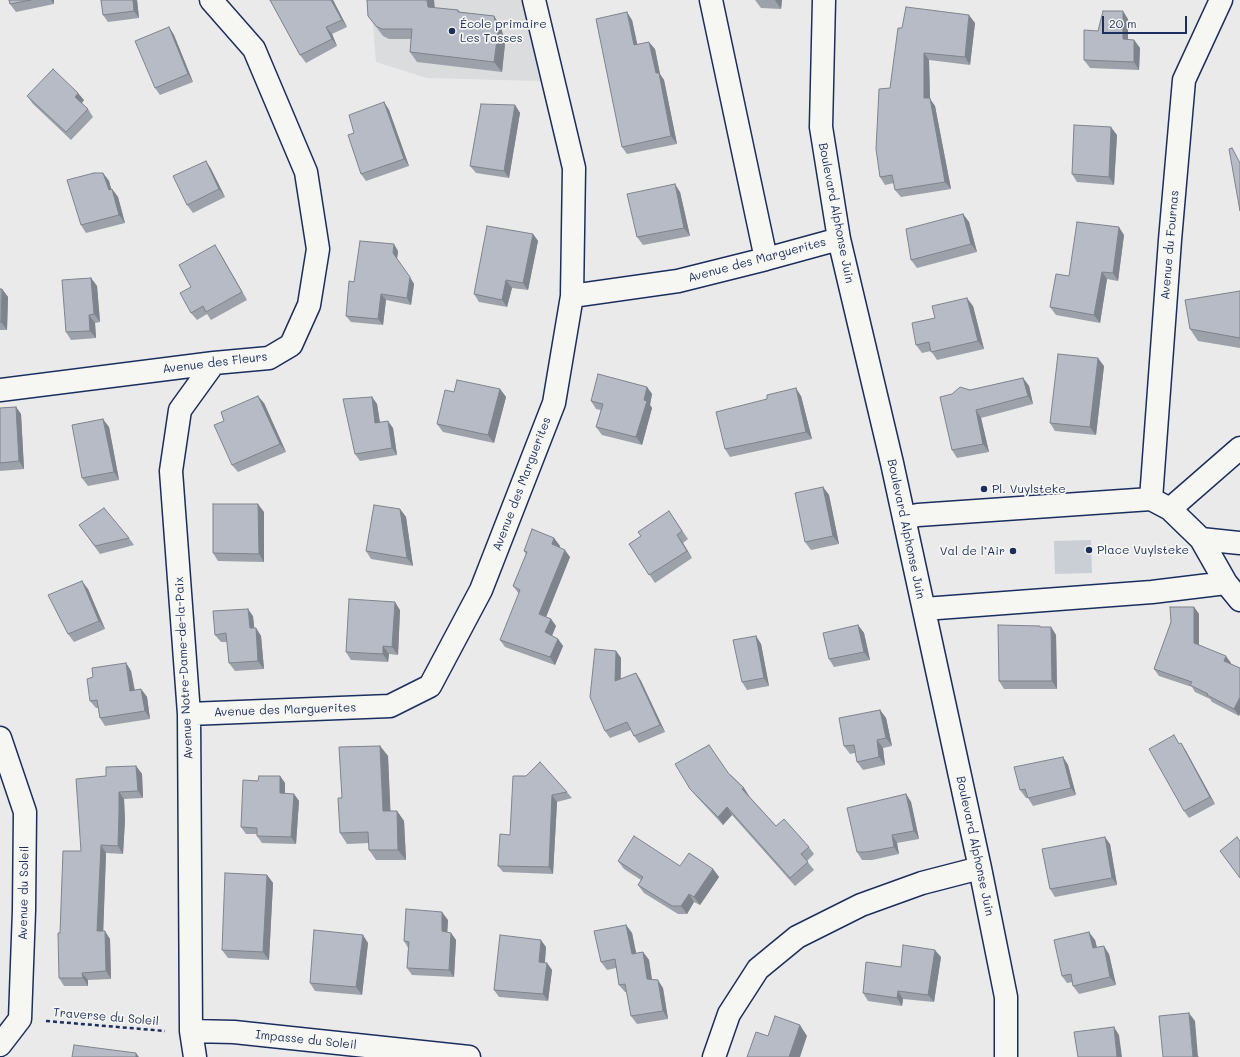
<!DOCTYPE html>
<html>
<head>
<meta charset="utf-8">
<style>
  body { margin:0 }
  #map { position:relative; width:1240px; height:1057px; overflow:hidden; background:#e9eae9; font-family:Mali,sans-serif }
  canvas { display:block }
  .scale { position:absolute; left:1102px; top:16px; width:85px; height:18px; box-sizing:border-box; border:2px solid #1b2f5e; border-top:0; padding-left:5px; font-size:12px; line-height:14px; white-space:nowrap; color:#1b2f5e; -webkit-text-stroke:3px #f6f6f2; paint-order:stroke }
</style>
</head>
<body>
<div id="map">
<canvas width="1240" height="1057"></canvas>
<div class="scale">20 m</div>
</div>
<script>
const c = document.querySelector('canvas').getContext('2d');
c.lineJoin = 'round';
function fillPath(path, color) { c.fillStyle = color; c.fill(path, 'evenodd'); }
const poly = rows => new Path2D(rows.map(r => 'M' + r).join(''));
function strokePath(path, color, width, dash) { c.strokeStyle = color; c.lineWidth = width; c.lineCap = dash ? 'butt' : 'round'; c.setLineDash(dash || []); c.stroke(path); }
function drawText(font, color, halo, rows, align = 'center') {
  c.font = font + ' Mali,sans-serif'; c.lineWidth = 3.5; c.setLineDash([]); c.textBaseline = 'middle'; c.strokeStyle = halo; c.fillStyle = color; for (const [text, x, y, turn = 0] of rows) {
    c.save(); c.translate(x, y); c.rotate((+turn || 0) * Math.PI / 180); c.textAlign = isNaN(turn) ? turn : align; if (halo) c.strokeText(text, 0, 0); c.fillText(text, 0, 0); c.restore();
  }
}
fillPath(poly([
  [371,0,523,0,541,81,427,78,376,62]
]), '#dadcde');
fillPath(poly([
  [1091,540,1092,573,1055,574,1054,541]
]), '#caced5');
const minor = poly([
  [534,0,574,168,572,296],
  [711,0,766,259],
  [824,0,821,127,839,239,892,463,980,868,1006,997,1006,1057],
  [0,390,214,363,269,358,291,345,309,305,318,249,306,172,254,49,211,0],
  [1151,499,1170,240,1184,80,1221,0],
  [1151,499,1170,509,1201,539,1226,583,1240,600],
  [1170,509,1240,448],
  [904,518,918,515,1151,499],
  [1201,539,1240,543],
  [924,609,1152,592,1226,583],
  [189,714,390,706,430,686,481,590,554,403,572,296,678,281,766,259,839,239],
  [0,738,25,812,24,910,20,1019,0,1045],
  [191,1031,234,1032,469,1057],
  [195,1057,191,1031,189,714,171,471,180,410,214,363],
  [714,1057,729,1014,758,969,797,937,861,905,922,883,980,868]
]);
strokePath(minor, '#1b2f5e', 25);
strokePath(poly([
  [46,1021,165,1031]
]), '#1b2f5e', 2.5, [4, 3]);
strokePath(minor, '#f6f6f2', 22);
fillPath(poly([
  [9,0,54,0,54,4,16,12,10,4],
  [101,0,137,0,139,18,108,22,103,15],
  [270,0,333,0,347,27,332,34,337,46,306,63,300,55],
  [367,0,434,0,435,8,458,10,460,12,494,16,501,27,505,44,502,72,417,62,410,52,411,39,389,39,383,36,368,16],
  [755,0,782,0,781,9,761,8],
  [1128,19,1128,40,1134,40,1140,48,1139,70,1090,68,1084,60,1098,31],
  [632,20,637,44,655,49,660,74,664,80,677,144,627,154,622,147],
  [975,23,970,65,929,60,930,99,935,106,951,189,901,197,895,190,894,183,885,185,880,177,890,88,902,28],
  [169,27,174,35,193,82,160,95,155,88],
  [27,96,84,100,82,103,88,109,93,117,71,140,33,104],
  [384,102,389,110,409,166,366,181,361,174,354,133],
  [515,105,520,113,509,178,476,173,470,166],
  [1117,135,1114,185,1077,182,1072,174],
  [206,161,211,169,225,197,193,213,187,205],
  [103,173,109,181,111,189,112,189,118,197,125,223,86,233,81,225],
  [680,192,690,236,643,245,637,237],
  [963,214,969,222,977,252,917,268,911,260],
  [533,234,538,241,528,290,512,288,507,307,479,302,474,294],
  [1124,235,1118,281,1107,279,1100,323,1056,315,1050,307,1069,276],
  [398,251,397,259,414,284,411,305,386,300,383,325,351,322,346,316,354,282],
  [220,253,247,300,211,320,207,314,197,320,191,313,191,287],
  [91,278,97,286,100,322,95,323,96,338,71,340,66,332],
  [0,289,2,289,8,297,7,330,0,330],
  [1240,291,1240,348,1198,341,1190,329],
  [973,306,984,349,937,360,931,351,922,353,916,345,935,318],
  [1104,366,1096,435,1055,431,1050,423],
  [1023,378,1029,386,1033,404,981,418,989,452,957,458,952,450,952,394],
  [647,387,652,394,650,405,652,408,642,445,602,435,596,427,601,410,596,409,591,401],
  [500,389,506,397,494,443,443,432,437,424,454,392],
  [801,396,812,439,730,457,725,449,767,399],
  [372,397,377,404,380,422,393,428,397,455,360,461,355,454],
  [264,403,286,452,238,472,232,465],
  [16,407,21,414,24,469,0,471,0,408],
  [109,427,119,480,88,486,82,478],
  [823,487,829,495,839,544,811,550,805,542],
  [400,509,406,517,413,566,371,559,366,551],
  [669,511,688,539,683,543,692,558,655,583,629,544,641,536],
  [264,512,264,562,218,561,213,553],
  [79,525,129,538,134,545,100,554],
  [554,538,560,546,559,547,570,557,546,617,551,619,556,626,552,636,558,639,563,646,555,665,505,647,500,640,519,594,513,586,526,554,524,551],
  [88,589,105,629,74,642,68,634],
  [1194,607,1199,614,1199,645,1231,663,1230,664,1239,716,1212,702,1210,699,1195,692,1192,687,1159,676,1154,669],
  [400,610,398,655,389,654,388,662,351,660,346,652],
  [253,616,254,628,256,628,261,636,264,669,235,671,229,663,227,642,221,642,215,635],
  [858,625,864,633,870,660,834,667,829,659],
  [1041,627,1051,627,1056,635,1057,689,1004,689,999,681],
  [756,636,761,644,769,686,747,690,742,682],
  [616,651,621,658,621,679,636,673,641,681,665,732,639,743,634,736,631,730,610,738,605,731],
  [126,663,131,671,135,690,141,689,147,697,150,719,105,726,100,718,98,708,96,708,90,701,93,677],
  [880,710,886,718,892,746,883,748,885,765,863,770,857,762,855,753,850,754,844,746],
  [1181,743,1186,751,1215,804,1189,818,1184,811,1180,744],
  [380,746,388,756,390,811,397,811,404,821,406,860,376,860,369,850,369,843,347,844,340,833,342,798],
  [1063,757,1068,765,1076,795,1033,806,1028,798,1026,798,1020,790],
  [136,766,142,774,143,798,124,799,125,820,123,854,106,853,103,931,110,939,111,979,88,980,88,986,64,986,59,978,60,933,81,851,106,776],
  [730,774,744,788,749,796,776,826,809,847,814,854,807,861,814,870,795,886,732,815,723,825,696,796,690,789],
  [280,776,285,783,285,794,294,794,299,801,296,844,262,843,257,836,257,834,246,834,241,827,258,781],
  [526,776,567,792,572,798,557,802,553,874,503,872,498,866,510,835],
  [906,794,911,802,919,839,897,843,899,854,872,860,862,860,857,852],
  [1110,844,1117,885,1055,897,1050,889],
  [618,861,713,869,719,877,700,905,694,902,687,914,678,914,644,893,638,885,641,880,624,869],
  [267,875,273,883,269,960,228,958,222,950],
  [448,920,447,932,451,933,456,940,454,977,412,975,407,968,408,948,404,941],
  [626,925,632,933,636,953,643,952,649,960,652,980,663,988,668,1019,637,1024,631,1016,627,992,625,992,619,985,616,968,607,970,601,962],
  [1095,940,1097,948,1109,954,1116,985,1079,994,1073,986,1073,982,1067,983,1062,976],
  [368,943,362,995,315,991,310,983],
  [546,947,545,963,547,963,552,970,548,1001,499,997,494,990],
  [941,957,934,1002,903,999,902,1006,868,1001,863,993,901,967]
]), '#9da1aa');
fillPath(poly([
  [51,0,54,0,54,4],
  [133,0,137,0,139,18,134,11],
  [331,0,333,0,347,27,342,20],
  [427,0,434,0,435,18,428,7],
  [775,0,782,0,781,9],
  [1123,11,1128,19,1128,47,1123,39],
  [627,12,632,20,639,52,634,45],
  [969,15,975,23,970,65,965,57],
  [494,16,501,27,505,44,502,72,494,62],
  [169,27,174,35,193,82,188,74],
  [326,27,332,34,337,46,332,39],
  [1134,40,1140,48,1139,70,1134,62],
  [649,42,655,49,660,74,664,80,677,144,671,136,656,73],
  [924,53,929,60,930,99,935,106,951,189,945,182,924,98],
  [78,93,84,100,80,105,75,97],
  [384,102,389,110,409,166,404,159],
  [515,105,520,113,509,178,504,171],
  [1111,127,1117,135,1114,185,1109,177],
  [206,161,211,169,225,197,219,189],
  [103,173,109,181,114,198,109,190],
  [675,184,680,192,690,236,684,228],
  [112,189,118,197,125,223,119,215],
  [963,214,969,222,977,252,971,244],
  [1119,227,1124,235,1118,281,1113,273],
  [533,234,538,241,528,290,523,283],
  [394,244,398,251,397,259,393,253],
  [215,245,220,253,247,300,242,292],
  [1102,272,1107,279,1100,323,1094,315],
  [410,277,414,284,411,305,407,298],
  [91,278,97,286,100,322,94,314],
  [506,280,512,288,507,307,502,300],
  [2,289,8,297,7,330,1,322],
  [381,294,386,300,383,325,378,319],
  [967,298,973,306,984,349,978,341],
  [89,315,95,323,96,338,90,331],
  [1098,358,1104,366,1096,435,1090,427],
  [1023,378,1029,386,1033,404,1028,396],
  [647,387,652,394,650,405,652,408,642,445,636,437],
  [796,388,801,396,812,439,806,432],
  [500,389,506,397,494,443,488,435],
  [258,396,264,403,286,452,280,444],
  [372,397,377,404,381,430,375,423],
  [16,407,21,414,24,469,19,461],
  [976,410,981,418,989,452,983,444],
  [103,419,109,427,119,480,114,472],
  [388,421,393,428,397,455,392,448],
  [823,487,829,495,839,544,833,536],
  [258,504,264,512,264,562,259,554],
  [400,509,406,517,413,566,407,558],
  [677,535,683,543,692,558,687,551],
  [554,538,560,546,557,552,552,544],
  [565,550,570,557,544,622,539,614],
  [82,581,88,589,105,629,99,621],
  [395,602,400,610,398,655,392,647],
  [1194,607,1199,614,1199,650,1194,643],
  [248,609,253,616,255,636,250,628],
  [551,619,556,626,550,640,545,632],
  [858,625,864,633,870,660,864,652],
  [1051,627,1056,635,1057,689,1052,681],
  [256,628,261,636,264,669,258,661],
  [756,636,761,644,769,686,764,678],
  [558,639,563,646,555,665,550,657],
  [383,646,389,654,388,662,383,654],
  [616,651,621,658,620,688,615,681],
  [1226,656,1231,663,1229,668,1224,661],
  [126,663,131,671,136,699,130,691],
  [636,673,641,681,665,732,660,725],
  [141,689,147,697,150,719,145,711],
  [1240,697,1240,714,1239,716,1234,709],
  [880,710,886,718,892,746,886,738],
  [877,740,883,748,885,765,879,757],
  [1181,743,1186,751,1215,804,1210,797],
  [380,746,388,756,391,821,383,811],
  [1063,757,1068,765,1076,795,1071,788],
  [136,766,142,774,143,798,138,791],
  [280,776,285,783,285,800,280,793],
  [744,788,749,796,748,797,742,789],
  [119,792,124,799,125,820,123,854,118,846],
  [294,794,299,801,296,844,291,837],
  [906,794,911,802,919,839,914,831],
  [552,795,557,802,553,874,549,867],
  [727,807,732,815,723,825,718,817],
  [397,811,404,821,406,860,398,850],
  [892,835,897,843,899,854,894,847],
  [1105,837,1110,844,1117,885,1112,878],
  [101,845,106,853,103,939,97,931],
  [713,869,719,877,700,905,694,897],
  [267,875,273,883,269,960,263,952],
  [689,894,694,902,687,914,681,906],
  [442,912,448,920,447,938,442,931],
  [626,925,632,933,638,962,632,954],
  [105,931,110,939,111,979,106,971],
  [1089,932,1095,940,1099,956,1093,948],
  [451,933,456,940,454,977,449,970],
  [363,935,368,943,362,995,356,987],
  [541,940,546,947,544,970,539,962],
  [1104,946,1109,954,1116,985,1110,977],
  [935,950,941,957,934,1002,928,995],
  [643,952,649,960,653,987,647,979],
  [547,963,552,970,548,1001,543,994],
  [82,973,88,980,88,986,83,978],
  [658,980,663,988,668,1019,663,1011],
  [898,991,903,999,902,1006,897,998],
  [1189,1013,1195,1021,1198,1057,1193,1057],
  [800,1025,807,1036,800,1057,789,1057],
  [1114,1027,1119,1035,1122,1057,1117,1057],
  [136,1053,139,1057,136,1057]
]), '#7f838b');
const building = poly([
  [9,0,31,0,10,4,9,0],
  [101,0,133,0,134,11,103,15,101,0],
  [270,0,331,0,342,20,326,27,332,39,300,55,270,0],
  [367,0,427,0,428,7,458,10,458,12,494,16,498,33,494,62,410,52,412,29,382,29,376,26,368,16,367,0],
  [906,7,969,15,965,57,924,53,924,98,930,98,945,182,895,190,892,175,880,177,876,149,879,89,890,88,898,28,902,28,906,7],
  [1103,11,1123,11,1123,39,1134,40,1134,62,1084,60,1084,30,1098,31,1103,11],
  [627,12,634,45,649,42,656,73,659,73,671,136,622,147,596,19,627,12],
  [169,27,188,74,155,88,135,41,169,27],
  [53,69,78,93,75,97,88,109,66,132,27,96,53,69],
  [384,102,404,159,361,174,348,135,354,133,349,115,384,102],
  [481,104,515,105,504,171,470,166,481,104],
  [1074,125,1111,127,1109,177,1072,174,1074,125],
  [1232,148,1240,163,1240,211,1229,149,1232,148],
  [206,161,219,189,187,205,173,176,206,161],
  [94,173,103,173,109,190,112,189,119,215,81,225,67,180,94,173],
  [675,184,684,228,637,237,627,194,675,184],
  [963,214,971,244,911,260,906,229,963,214],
  [1077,222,1119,227,1113,273,1102,272,1094,315,1050,307,1056,274,1069,276,1077,222],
  [487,226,533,234,523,283,506,280,502,300,474,294,487,226],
  [360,241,394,244,393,253,410,277,407,298,381,294,378,319,346,316,349,281,354,282,360,241],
  [215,245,242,292,206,312,203,306,191,313,180,293,191,287,179,265,215,245],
  [91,278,94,314,89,315,90,331,66,332,62,280,91,278],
  [0,289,2,289,1,322,0,322,0,289],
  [1240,291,1240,338,1190,329,1185,300,1240,291],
  [967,298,978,341,931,352,929,342,916,345,912,323,935,318,932,306,967,298],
  [1058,354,1098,358,1090,427,1050,423,1058,354],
  [598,374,647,387,644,400,647,401,636,437,596,427,603,404,591,401,598,374],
  [1023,378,1028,396,976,410,983,444,952,450,940,397,952,394,960,387,970,390,1023,378],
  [457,380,500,389,488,435,437,424,445,390,454,392,457,380],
  [796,388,806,432,725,449,716,412,767,399,767,395,796,388],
  [258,396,280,444,232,465,214,425,224,421,221,412,258,396],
  [372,397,375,423,388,421,392,448,355,454,343,399,372,397],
  [16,407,19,461,0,463,0,408,16,407],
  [103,419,114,472,82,478,72,425,103,419],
  [823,487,833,536,805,542,795,493,823,487],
  [213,504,258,504,259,554,213,553,213,504],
  [374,505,400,509,407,558,366,551,374,505],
  [104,508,129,538,95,546,79,525,104,508],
  [669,511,682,531,677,535,687,551,649,575,629,544,641,536,638,532,669,511],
  [532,529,554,538,552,544,565,550,539,614,551,619,545,632,558,639,550,657,500,640,520,590,513,586,527,552,524,551,532,529],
  [82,581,99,621,68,634,48,595,82,581],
  [349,599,395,602,392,647,383,646,383,654,346,652,349,599],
  [1170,607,1194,607,1194,643,1226,656,1224,661,1240,668,1240,697,1234,709,1207,695,1208,694,1190,685,1192,682,1154,669,1171,622,1170,607],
  [248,609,250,628,256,628,258,661,229,663,226,633,215,635,213,611,248,609],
  [858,625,864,652,829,659,823,633,858,625],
  [998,625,1040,626,1040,627,1051,627,1052,681,999,681,998,625],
  [756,636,764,678,742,682,733,640,756,636],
  [595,649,616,651,615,681,636,673,660,725,634,736,627,722,605,731,590,697,595,649],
  [126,663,130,691,141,689,145,711,100,718,97,700,90,701,87,679,93,677,92,668,126,663],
  [880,710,886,738,877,740,879,757,857,762,854,745,844,746,839,718,880,710],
  [1174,735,1179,744,1181,743,1210,797,1184,811,1149,749,1174,735],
  [709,745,729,774,744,788,742,789,776,826,784,819,809,847,801,854,808,862,790,878,727,807,718,817,690,789,675,764,709,745],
  [380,746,383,811,397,811,398,850,369,850,368,832,340,833,338,798,342,798,339,747,380,746],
  [1063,757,1071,788,1028,798,1025,789,1020,790,1014,767,1063,757],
  [540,762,567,792,552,795,549,867,498,866,500,834,510,835,513,776,526,776,540,762],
  [136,766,138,791,119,792,119,812,118,846,101,845,97,931,105,931,106,971,82,973,83,978,59,978,58,933,60,933,63,851,81,851,76,779,106,776,106,767,136,766],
  [259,776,280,776,280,793,294,794,291,837,257,836,257,828,241,827,243,780,258,781,259,776],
  [906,794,914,831,892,835,894,847,866,852,857,852,847,808,906,794],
  [634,836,680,866,689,853,713,869,694,897,689,894,681,906,672,906,638,885,643,877,618,861,634,836],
  [1105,837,1112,878,1050,889,1042,849,1105,837],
  [1237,837,1240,841,1240,878,1220,851,1237,837],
  [225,873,267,875,263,952,222,950,225,873],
  [406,909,442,912,442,931,451,933,449,970,407,968,409,942,404,941,406,909],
  [626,925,632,954,643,952,647,979,658,980,663,1011,631,1016,625,984,619,985,615,959,601,962,594,931,626,925],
  [314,930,363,935,356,987,310,983,314,930],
  [1089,932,1093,948,1104,946,1110,977,1073,986,1071,974,1062,976,1054,940,1089,932],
  [500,935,541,940,539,962,547,963,543,994,494,990,500,935],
  [903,945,935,950,928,995,898,991,897,998,863,993,866,962,901,967,903,945],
  [1189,1013,1193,1057,1198,1056,1198,1057,1163,1057,1159,1016,1189,1013],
  [775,1016,800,1025,789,1057,747,1057,756,1032,768,1036,775,1016],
  [1114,1027,1117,1057,1078,1057,1074,1032,1114,1027],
  [74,1045,136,1053,136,1057,72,1057,74,1045]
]);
fillPath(building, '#b6bbc6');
strokePath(building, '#7f838b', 1);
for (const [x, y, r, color] of [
  [452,31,4,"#1b2f5e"],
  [984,489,4,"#1b2f5e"],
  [1089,550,4,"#1b2f5e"],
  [1013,551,4,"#1b2f5e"]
]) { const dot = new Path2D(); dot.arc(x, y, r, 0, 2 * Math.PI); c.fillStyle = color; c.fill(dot); strokePath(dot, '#f6f6f2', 1.5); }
drawText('12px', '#1b2f5e', '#f6f6f2', [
  ["École primaire",460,24],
  ["Les Tasses",460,38],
  ["Pl. Vuylsteke",992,489],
  ["Place Vuylsteke",1097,550],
  ["Val de l’Air",1005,551,"right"]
], 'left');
drawText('12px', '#1b2f5e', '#f6f6f2', [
  ["Boulevard Alphonse Juin",836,213,79],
  ["Avenue du Fournas",1170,245,-85],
  ["Avenue des Marguerites",757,260,-15],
  ["Avenue des Fleurs",215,363,-7],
  ["Avenue des Marguerites",522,484,-69],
  ["Boulevard Alphonse Juin",906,529,78],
  ["Avenue Notre-Dame-de-la-Paix",184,668,-93],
  ["Avenue des Marguerites",285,710,-2],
  ["Boulevard Alphonse Juin",975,846,78],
  ["Avenue du Soleil",24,893,-89],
  ["Traverse du Soleil",106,1017,5],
  ["Impasse du Soleil",306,1040,6]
]);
</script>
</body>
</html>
